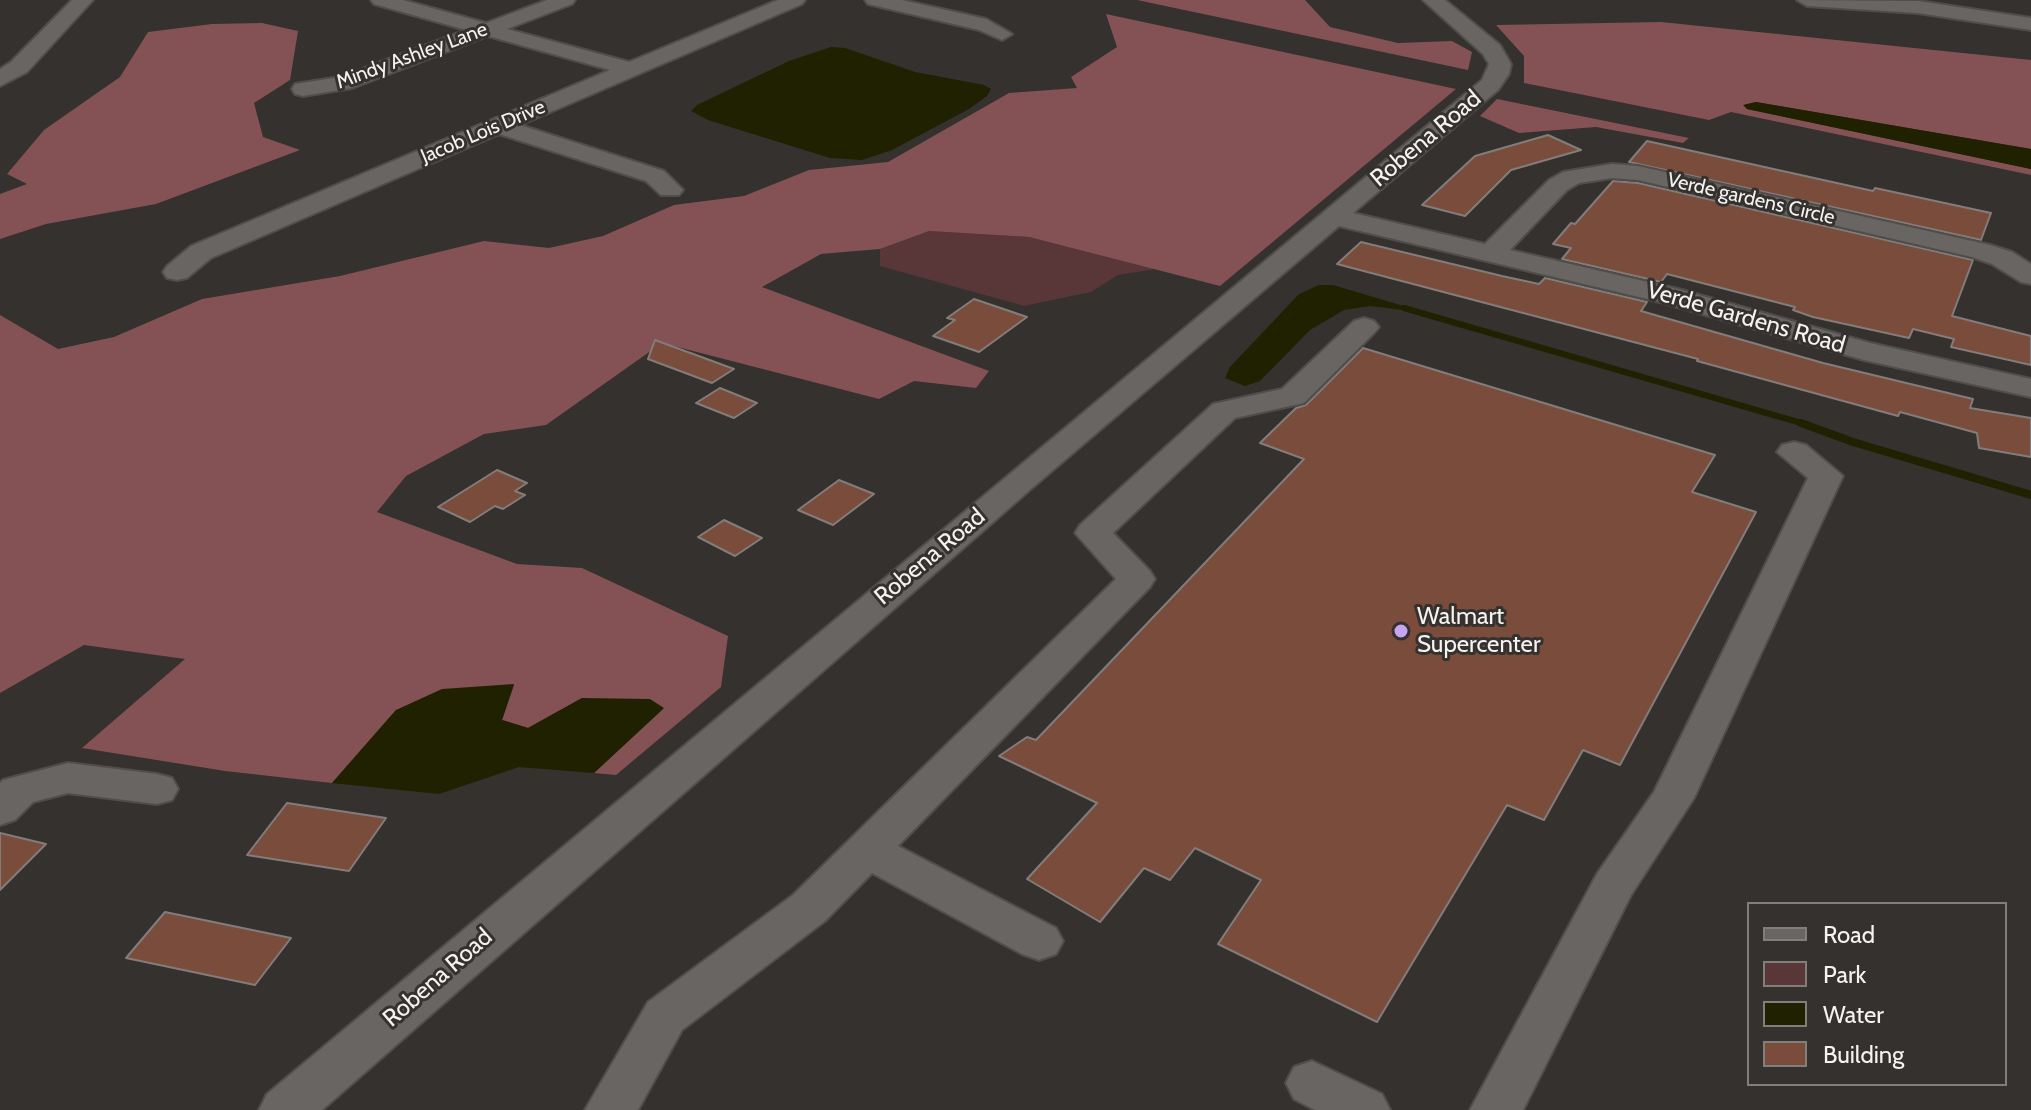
<!DOCTYPE html>
<html>
<head>
<meta charset="utf-8">
<style>
  body { margin:0 }
  #map { position:relative; width:2031px; height:1110px; overflow:hidden; background:#34312e; font-family:Cabin,sans-serif }
  canvas { display:block }
  .legend { position:absolute; left:1747px; top:902px; width:260px; height:184px; box-sizing:border-box; background:#34312e; border:2px solid #817f7c; margin:0; padding:10px 14px; list-style:none; font-size:24px; color:#f5f3f1 }
  .legend li { display:flex; align-items:center; gap:16px; height:40px }
  .legend b { width:40px; border:2px solid #817f7c }
</style>
</head>
<body>
<div id="map">
<canvas width="2031" height="1110"></canvas>
<ul class="legend">
<li><b style="height:10px;background:#696562"></b>Road</li>
<li><b style="height:22px;background:#593638"></b>Park</li>
<li><b style="height:22px;background:#202100"></b>Water</li>
<li><b style="height:22px;background:#7a4c3c"></b>Building</li>
</ul>
</div>
<script>
const c = document.querySelector('canvas').getContext('2d');
c.lineJoin = 'round';
function fillPath(path, color) { c.fillStyle = color; c.fill(path, 'evenodd'); }
const poly = rows => new Path2D(rows.map(r => 'M' + r).join(''));
function strokePath(path, color, width, dash) { c.strokeStyle = color; c.lineWidth = width; c.lineCap = dash ? 'butt' : 'round'; c.setLineDash(dash || []); c.stroke(path); }
function drawText(font, color, halo, rows, align = 'center') {
  c.font = font + ' Cabin,sans-serif'; c.lineWidth = 6; c.setLineDash([]); c.textBaseline = 'middle'; c.strokeStyle = halo; c.fillStyle = color; for (const [text, x, y, turn = 0] of rows) {
    c.save(); c.translate(x, y); c.rotate((+turn || 0) * Math.PI / 180); c.textAlign = isNaN(turn) ? turn : align; if (halo) c.strokeText(text, 0, 0); c.fillText(text, 0, 0); c.restore();
  }
}
fillPath(poly([
  [929,231,1029,237,1155,269,1118,275,1091,292,1024,306,880,266,880,249]
]), '#593638');
fillPath(poly([
  [1137,0,1305,0,1330,27,1398,43,1452,41,1472,52,1468,70],
  [1106,14,1456,89,1220,286,1029,237,929,231,880,249,821,254,762,287,989,371,976,388,914,381,879,399,662,343,546,425,484,434,406,476,377,512,517,564,582,568,728,636,721,687,616,775,594,773,663,709,582,698,528,728,502,720,514,685,396,710,332,783,225,771,82,748,185,659,84,645,0,693,0,315,58,349,114,337,202,299,340,276,484,241,549,248,603,236,674,205,744,196,809,170,888,162,1009,93,1077,88,1071,77,1117,47],
  [1661,22,2031,60,2031,149,1756,102,1744,105,1747,109,2031,169,2031,175,1731,112,1709,120,1524,83,1524,56,1496,25],
  [262,23,298,31,290,80,254,103,263,137,300,150,156,204,46,224,0,239,0,194,27,184,7,174,44,130,120,77,148,32,212,24],
  [1497,99,1689,138,1683,143,1596,127,1519,133,1480,116]
]), '#845255');
fillPath(poly([
  [831,47,845,48,915,72,984,85,991,89,987,96,969,109,892,150,862,160,830,158,708,120,691,111,697,105,789,61],
  [1756,102,2031,149,2031,169,1747,109,1743,105],
  [1319,285,1333,285,1407,307,1403,310,1370,306,1344,310,1310,330,1260,381,1245,386,1225,378,1230,367,1299,294],
  [514,684,502,720,528,728,582,698,650,699,664,708,594,773,519,767,439,794,332,783,396,710,442,689]
]), '#202100');
strokePath(poly([
  [1404,308,1808,425]
]), '#202100', 6);
strokePath(poly([
  [1801,423,1853,442,2031,495]
]), '#202100', 8);
const building = poly([
  [1548,135,1581,150,1511,170,1465,216,1422,205,1475,156,1548,135],
  [1647,141,1873,191,1875,188,1991,213,1981,240,1629,162,1647,141],
  [1613,181,1638,183,1973,260,1952,316,2031,336,2031,365,1951,347,1954,339,1913,329,1909,338,1813,317,1793,310,1795,307,1667,274,1661,282,1562,259,1571,248,1553,244,1571,223,1575,224,1613,181],
  [1361,242,1502,276,1539,284,1545,278,1647,302,1641,311,1823,363,1973,399,1970,408,2031,418,2031,457,1979,448,1977,433,1900,412,1898,416,1697,361,1698,359,1337,264,1361,242],
  [974,299,1027,317,979,352,933,336,955,320,947,318,974,299],
  [655,340,734,369,712,383,648,359,655,340],
  [1363,348,1715,455,1692,492,1756,512,1620,765,1583,750,1544,820,1507,805,1377,1022,1218,944,1261,880,1195,848,1170,880,1144,868,1100,922,1027,879,1097,803,999,756,1027,737,1036,740,1304,459,1260,443,1296,408,1306,405,1363,348],
  [720,388,757,403,734,418,696,403,720,388],
  [497,470,527,483,515,491,525,495,503,509,495,506,470,522,438,507,497,470],
  [839,480,874,494,833,525,798,510,839,480],
  [724,520,762,538,735,556,698,537,724,520],
  [287,803,386,818,349,871,247,855,287,803],
  [0,833,46,844,0,890,0,833],
  [165,912,291,938,255,985,126,958,165,912]
]);
fillPath(building, '#7a4c3c');
strokePath(building, '#827d7b', 2);
const minor = poly([
  [72,0,93,0,27,72,0,86,0,69,11,62,72,0],
  [371,0,403,0,486,23,547,0,575,0,572,4,507,29,629,62,778,0,805,0,802,4,520,125,664,171,683,190,679,195,661,195,646,181,499,134,211,258,187,278,177,280,167,278,163,272,167,266,191,246,610,70,488,36,352,88,303,96,295,94,292,89,295,84,340,77,466,30,374,4,371,0],
  [865,0,902,0,986,19,1012,34,1002,40,979,30,868,4,865,0],
  [1423,0,1445,0,1500,45,1511,64,1509,74,1498,90,1353,213,1485,244,1549,180,1563,172,1612,164,1638,166,1990,245,2012,252,2031,264,2031,284,2021,282,1992,264,1972,257,1638,180,1612,178,1579,183,1567,190,1510,250,1678,289,1870,343,2031,379,2031,397,1864,360,1660,302,1339,226,1032,488,322,1110,259,1110,267,1094,1482,80,1489,64,1483,54,1423,0],
  [1797,0,1918,1,2031,18,2031,30,1918,13,1807,6,1797,0],
  [1364,318,1374,321,1379,327,1374,333,1304,403,1235,418,1113,533,1150,571,1155,579,1150,587,898,846,1056,928,1063,941,1056,954,1039,960,1022,954,872,873,825,921,682,1030,638,1110,585,1110,648,1002,793,895,1116,579,1075,533,1080,525,1213,404,1282,389,1354,321,1364,318],
  [1794,442,1806,445,1843,476,1694,798,1631,895,1523,1110,1470,1110,1597,874,1654,792,1808,478,1777,452,1782,445,1794,442],
  [68,763,157,774,172,778,178,789,172,800,157,804,68,793,33,802,15,820,0,825,0,783,3,780,68,763],
  [1312,1061,1382,1094,1390,1110,1315,1110,1294,1099,1286,1083,1294,1067,1312,1061]
]);
strokePath(minor, '#504d4b', 4);
fillPath(minor, '#696562');
for (const [x, y, r, color] of [
  [1401,631,8,"#c6a6f0"]
]) { const dot = new Path2D(); dot.arc(x, y, r, 0, 2 * Math.PI); c.fillStyle = color; c.fill(dot); strokePath(dot, '#34312e', 3); }
drawText('20px', '#f5f3f1', '#34312e', [
  ["Mindy Ashley Lane",412,56,-20],
  ["Jacob Lois Drive",483,132,-23],
  ["Verde gardens Circle",1751,199,13]
]);
drawText('24px', '#f5f3f1', '#34312e', [
  ["Robena Road",1426,139,-40],
  ["Verde Gardens Road",1746,318,16],
  ["Robena Road",930,557,-40],
  ["Robena Road",438,978,-41]
]);
drawText('24px', '#f5f3f1', '#34312e', [
  ["Walmart",1417,617],
  ["Supercenter",1417,645]
], 'left');
</script>
</body>
</html>
